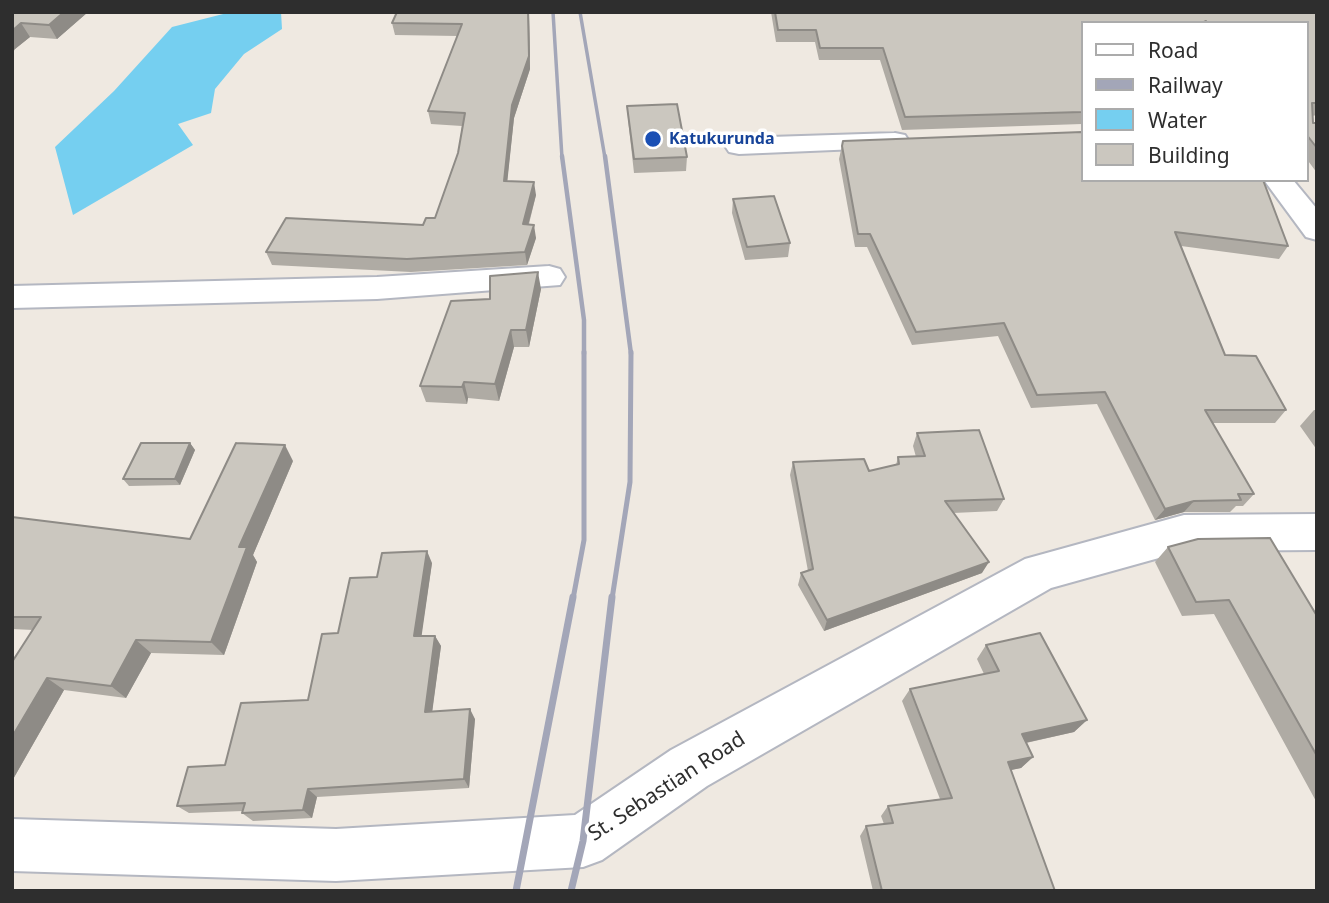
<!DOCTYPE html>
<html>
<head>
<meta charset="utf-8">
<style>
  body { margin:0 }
  #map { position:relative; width:1329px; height:903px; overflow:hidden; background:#efe9e1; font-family:"Noto Sans",sans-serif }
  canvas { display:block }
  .frame { position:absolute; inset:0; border:14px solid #2e2e2e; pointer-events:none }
  .legend { position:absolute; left:1081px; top:21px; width:228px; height:161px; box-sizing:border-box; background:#fff; border:2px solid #ababab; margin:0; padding:9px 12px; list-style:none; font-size:21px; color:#2e2e2e }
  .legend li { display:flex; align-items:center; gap:14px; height:35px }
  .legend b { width:35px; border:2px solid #ababab }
</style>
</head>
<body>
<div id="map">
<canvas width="1329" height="903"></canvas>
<div class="frame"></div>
<ul class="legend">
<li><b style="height:9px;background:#fff"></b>Road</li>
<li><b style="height:9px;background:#a3a6b8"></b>Railway</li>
<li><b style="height:19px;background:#75cff0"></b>Water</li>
<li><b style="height:19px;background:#cbc7bf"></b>Building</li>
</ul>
</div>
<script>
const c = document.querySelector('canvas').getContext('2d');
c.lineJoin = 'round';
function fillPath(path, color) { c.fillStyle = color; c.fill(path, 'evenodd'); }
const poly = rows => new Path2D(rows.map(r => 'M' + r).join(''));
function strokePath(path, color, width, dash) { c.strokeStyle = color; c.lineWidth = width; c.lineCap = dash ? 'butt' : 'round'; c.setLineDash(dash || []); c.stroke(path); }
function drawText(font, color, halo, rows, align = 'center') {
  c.font = font + ' "Noto Sans",sans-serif'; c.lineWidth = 7; c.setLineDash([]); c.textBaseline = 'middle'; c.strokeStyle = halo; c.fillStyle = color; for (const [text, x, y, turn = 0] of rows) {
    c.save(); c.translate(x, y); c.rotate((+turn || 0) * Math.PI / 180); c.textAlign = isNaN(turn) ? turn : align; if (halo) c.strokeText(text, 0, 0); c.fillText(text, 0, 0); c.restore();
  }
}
fillPath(poly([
  [231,12,281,12,282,29,244,54,215,89,211,113,178,124,193,145,73,215,55,147,114,91,172,27]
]), '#75cff0');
const minor = poly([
  [895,133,905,135,909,141,905,147,739,154,729,152,725,146,729,140,739,138,895,133],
  [1264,180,1293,180,1317,209,1317,240,1306,237,1264,180],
  [549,266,560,269,565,277,560,285,377,299,12,308,12,286,377,277,549,266],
  [1317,514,1317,550,1184,551,1051,588,707,786,602,860,583,867,336,881,12,871,12,819,336,829,575,815,671,750,1025,559,1184,515,1317,514]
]);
strokePath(minor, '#b4b7c1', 4);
fillPath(minor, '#fff');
strokePath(poly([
  [553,12,562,158],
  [580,12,605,158]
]), '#a3a6b8', 3.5);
strokePath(poly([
  [562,156,584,320,584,354],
  [605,156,631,354]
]), '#a3a6b8', 4.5);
strokePath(poly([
  [573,599,584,540,584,352],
  [612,599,630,482,631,352]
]), '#a3a6b8', 5);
strokePath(poly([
  [516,891,573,597],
  [571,891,583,841,612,597]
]), '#a3a6b8', 7);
fillPath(poly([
  [12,12,88,12,57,39,30,37,15,49],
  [529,12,530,69,514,118,507,181,536,195,529,224,536,238,527,265,411,272,272,265,266,252,423,225,435,218,458,153,462,126,431,124,428,111,458,36,395,35,392,23],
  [771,12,1317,12,1317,115,1312,116,1313,123,1317,123,1317,173,1306,158,1306,23,1082,23,1082,124,902,130,880,60,819,60,815,42,776,42],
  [627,106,687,157,686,171,634,173,628,119],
  [843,141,1288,246,1279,259,1181,246,1225,355,1286,410,1275,423,1212,423,1254,494,1243,506,1236,506,1230,512,1184,512,1155,520,1097,404,1031,408,998,336,912,345,867,247,855,247,839,159],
  [733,199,790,243,788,257,745,260,732,213],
  [541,289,529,347,514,347,499,401,468,398,467,404,426,402,420,386,490,299],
  [1314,410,1317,410,1317,450,1300,426],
  [917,433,1004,499,997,511,953,513,982,573,824,631,798,585,801,573,808,571,790,475,793,462,869,471,896,465,898,457,916,457,913,446],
  [190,443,195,450,180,485,129,486,123,479],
  [293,461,253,555,257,562,224,655,151,653,126,698,64,690,12,781,33,630,12,629,12,517,190,539],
  [1168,547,1317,616,1317,803,1214,614,1182,616,1155,562],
  [432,563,421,636,435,636,441,646,432,711,475,719,469,788,317,797,312,818,253,821,242,813,243,811,189,813,177,806,225,765,308,700,338,633,377,577],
  [986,645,1087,720,1074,732,1026,743,1033,757,1021,768,1010,770,1055,891,873,891,860,836,866,826,884,824,881,816,888,806,940,799,902,701,910,689,984,674,977,659]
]), '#afaba4');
fillPath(poly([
  [64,12,88,12,57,39,49,25],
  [528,12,529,12,530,69,514,118,506,194,504,181,512,105],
  [21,23,30,37,15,49,12,54,12,31],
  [534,182,536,195,525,237,523,224],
  [534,225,536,238,527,265,525,252],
  [538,272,541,289,529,347,526,330],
  [511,330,514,347,499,401,495,384],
  [464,382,468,398,467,404,462,387],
  [190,443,195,450,180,485,175,479],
  [285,445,293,461,253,555,257,562,224,655,211,642,239,547],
  [1194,501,1184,512,1155,520,1165,509],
  [427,551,432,563,420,647,414,636],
  [989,562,982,573,824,631,827,620],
  [435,636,441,646,431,721,425,712],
  [136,640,151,653,126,698,111,686],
  [47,678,64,690,12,781,12,737],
  [470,709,475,719,469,788,464,779],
  [1087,720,1074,732,1011,746,1022,734],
  [1033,757,1021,768,997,773,1008,762],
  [308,789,317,797,312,818,303,810]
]), '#8e8b86');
const building = poly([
  [12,12,64,12,49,25,21,23,12,31,12,12],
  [397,12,528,12,529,56,512,105,504,181,534,182,523,224,534,225,525,252,407,259,266,252,286,218,423,225,426,218,435,218,458,153,465,113,428,111,462,24,392,23,397,12],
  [775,12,1317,12,1317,103,1312,103,1313,123,1317,123,1317,148,1306,134,1306,23,1207,23,1206,21,1202,23,1082,23,1082,112,905,117,883,48,820,48,816,30,778,30,775,12],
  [677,104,687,157,634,159,627,106,677,104],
  [1082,132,1082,180,1263,180,1288,246,1175,232,1225,355,1256,356,1286,410,1205,410,1254,494,1238,494,1241,500,1194,501,1165,509,1105,392,1037,395,1004,323,916,332,870,234,858,234,842,146,843,141,1082,132],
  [774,196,790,243,747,247,733,199,774,196],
  [538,272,526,330,511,330,495,384,464,382,462,387,420,386,451,301,490,299,490,276,538,272],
  [979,430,1004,499,945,501,989,562,827,620,801,573,813,569,793,462,864,459,869,471,899,464,898,457,925,456,917,433,979,430],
  [141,443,190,443,175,479,123,479,141,443],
  [236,443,285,445,239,547,247,547,211,642,136,640,111,686,47,678,12,737,12,662,41,617,12,617,12,517,190,539,236,443],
  [1270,538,1317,616,1317,756,1229,600,1196,602,1168,547,1198,539,1270,538],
  [427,551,414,636,435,636,425,712,470,709,464,779,308,789,303,810,242,813,245,803,177,806,188,767,225,765,241,703,308,700,322,634,338,633,350,578,377,577,382,553,427,551],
  [1040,633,1087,720,1022,734,1033,757,1008,762,1055,891,882,891,866,826,893,823,888,806,952,798,910,689,999,671,986,645,1040,633]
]);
fillPath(building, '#cbc7bf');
strokePath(building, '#8e8b86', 2);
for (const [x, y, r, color] of [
  [653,139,9,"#1a4fb4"]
]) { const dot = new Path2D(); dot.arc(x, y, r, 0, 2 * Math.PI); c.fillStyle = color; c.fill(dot); strokePath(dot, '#fff', 2.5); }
drawText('bold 16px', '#164399', '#fff', [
  ["Katukurunda",669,139]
], 'left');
drawText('21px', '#2e2e2e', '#fff', [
  ["St. Sebastian Road",667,787,-33]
]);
</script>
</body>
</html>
